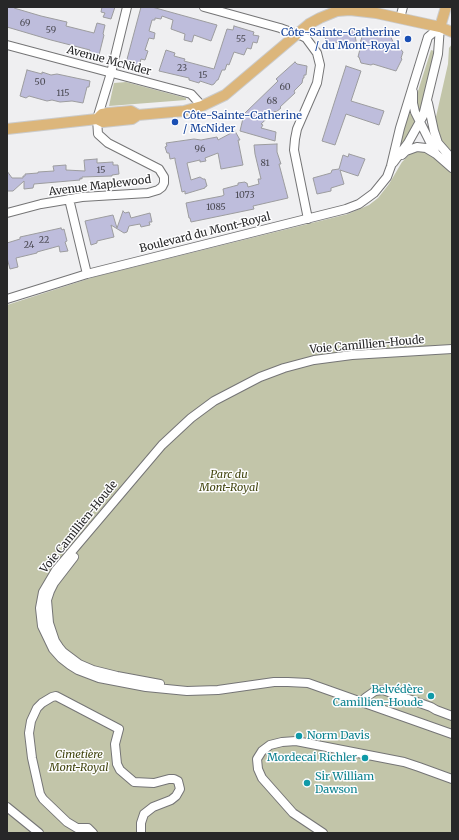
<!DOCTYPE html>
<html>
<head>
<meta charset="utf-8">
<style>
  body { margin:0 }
  #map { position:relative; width:459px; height:840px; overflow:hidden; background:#efeff1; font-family:Merriweather,serif }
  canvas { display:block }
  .frame { position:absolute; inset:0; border:8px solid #272728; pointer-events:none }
</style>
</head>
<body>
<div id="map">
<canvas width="459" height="840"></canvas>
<div class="frame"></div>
</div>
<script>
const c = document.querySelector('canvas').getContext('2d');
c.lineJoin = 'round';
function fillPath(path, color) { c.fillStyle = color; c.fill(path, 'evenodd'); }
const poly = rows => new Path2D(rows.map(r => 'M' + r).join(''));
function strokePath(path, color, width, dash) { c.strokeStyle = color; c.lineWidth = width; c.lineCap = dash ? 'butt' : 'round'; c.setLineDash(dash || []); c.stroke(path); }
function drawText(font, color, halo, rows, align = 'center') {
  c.font = font + ' Merriweather,serif'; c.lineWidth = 3; c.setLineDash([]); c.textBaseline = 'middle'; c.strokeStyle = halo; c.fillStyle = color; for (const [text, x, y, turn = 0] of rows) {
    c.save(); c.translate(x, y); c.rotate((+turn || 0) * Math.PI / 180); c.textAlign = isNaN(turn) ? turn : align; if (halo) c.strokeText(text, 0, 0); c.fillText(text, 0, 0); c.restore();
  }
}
fillPath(poly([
  [452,44,452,833,7,833,7,305,94,277,348,214,369,205,378,198,389,184,402,162,411,153,415,150,428,152,448,64,449,48],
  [431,50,434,51,429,81,420,109,418,109,417,96,418,91],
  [126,82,186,98,186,100,109,106,114,83],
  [409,111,415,122,401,147,398,145]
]), '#c2c5a9');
const building = poly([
  [7,7,15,7,14,8,41,16,67,22,66,26,94,33,97,23,105,25,103,34,104,35,99,55,89,53,90,50,51,40,7,27,7,7],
  [102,7,115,7,111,19,103,17,105,13,101,12,102,7],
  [141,7,152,7,217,25,211,41,194,35,192,42,184,40,185,34,171,29,173,20,162,16,161,19,155,18,155,20,152,20,149,31,155,33,154,39,149,38,145,50,148,51,145,60,141,59,139,67,126,63,141,7],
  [234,26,254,32,253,35,259,36,257,43,253,42,251,49,247,48,244,55,234,52,229,65,227,64,225,70,222,70,218,80,217,80,214,84,212,85,200,81,199,83,189,80,189,78,159,71,166,50,175,53,174,56,185,59,184,61,214,69,227,29,233,30,234,26],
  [354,30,357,46,344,49,342,40,328,46,325,37,335,33,354,30],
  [364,31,377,35,383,33,390,35,394,44,397,45,403,52,401,58,402,59,396,71,373,64,371,65,361,63,359,57,358,57,361,45,359,46,364,31],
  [295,62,297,64,307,66,306,75,304,75,304,78,303,78,302,83,294,91,295,93,280,107,281,108,276,112,275,111,261,124,263,125,261,128,276,132,275,141,240,131,244,114,278,81,276,79,295,62],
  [346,66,361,71,351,101,384,111,379,125,346,114,335,145,322,141,346,66],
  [27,70,42,74,42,72,51,75,57,74,90,81,89,87,87,87,83,103,72,101,60,102,52,100,47,101,29,96,26,98,20,96,27,70],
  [235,131,240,140,238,140,243,165,221,169,218,153,205,158,206,161,200,162,200,160,187,163,191,180,200,177,203,179,205,179,207,186,205,187,205,188,185,194,185,191,182,192,175,160,175,158,170,159,169,153,167,153,165,147,167,146,166,143,194,139,201,140,217,137,218,140,235,131],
  [277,144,277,152,281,164,279,164,288,198,253,206,254,209,191,222,190,218,189,218,186,203,222,196,224,195,223,189,238,185,238,183,245,182,246,183,247,183,248,187,259,184,258,179,261,179,255,154,254,145,277,144],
  [349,154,365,159,358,176,340,170,344,184,331,188,331,191,317,194,313,178,331,173,332,170,339,169,343,155,348,157,349,154],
  [97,159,97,163,113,162,113,165,118,165,119,174,112,175,112,176,82,177,82,179,80,178,80,180,34,184,33,188,24,189,24,181,13,191,7,191,7,171,12,178,23,178,23,176,25,176,25,174,38,173,38,172,54,171,53,166,66,165,66,170,85,171,84,160,97,159],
  [123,211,125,213,129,212,131,218,150,213,152,222,149,222,150,225,141,227,140,224,129,226,127,232,124,233,111,225,114,237,97,241,97,243,91,245,85,221,113,215,117,228,123,211],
  [61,228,62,230,64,229,67,241,65,242,68,251,60,252,59,246,37,252,37,253,16,258,18,267,10,269,7,258,7,243,20,239,20,237,61,228]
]);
fillPath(building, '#bebddc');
strokePath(building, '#9c9c9e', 1);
const minor = poly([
  [204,7,280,28,302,36,306,38,317,53,320,65,317,83,297,129,295,139,294,150,308,219],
  [400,18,403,7],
  [7,45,191,94,202,106],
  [413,92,413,103,415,112,436,154,452,168],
  [428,103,434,131,438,143,452,159],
  [402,155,406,151,417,147,426,148,436,154],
  [393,163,408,143,423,116,438,54,440,27],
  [69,199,87,274],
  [7,213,41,204,59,201,82,197,148,193,158,190,162,187,164,183,164,177,159,169,108,143,98,134,97,119,111,73,127,7],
  [7,299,87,274,346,209,359,204,374,193,387,177,391,166,400,128,428,37,440,27],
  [452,349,352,355,314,360,284,368,260,377,214,401,191,418,162,445,56,570,43,592,40,608,42,626,53,649,61,658,70,665,78,670,99,678,146,687,187,691,218,690,274,682,288,682,308,683,452,734],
  [74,557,54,583,50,591,47,600,49,623,55,641,59,647,63,652,79,664,93,670,117,676,160,684],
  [365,698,375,691,383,690,431,707,436,710,452,716],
  [7,807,39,833],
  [93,833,88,828,77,828,67,822,43,799,40,794,32,758,29,733,31,721,37,708,42,703,52,697,56,696,119,729,115,744,117,764,120,770,134,782,154,783,169,779,174,779,178,781,180,789,176,796,171,800,153,807,144,814,141,823,141,833],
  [323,833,293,813,262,778,258,769,257,759,262,751,270,745,282,742,296,741,404,762,419,767,452,779]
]);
const major = poly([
  [440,27,446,7],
  [97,119,102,114,108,113,131,111,138,115],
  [7,129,97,119,103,122,132,119,138,115,184,111,202,106,225,95,309,24,320,18,337,11,350,10,376,13,440,27,452,32]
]);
strokePath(minor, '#757576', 10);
strokePath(major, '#cbcbcb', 12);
strokePath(minor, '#fff', 8);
strokePath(major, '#dcb67b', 10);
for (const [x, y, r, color] of [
  [408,39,4,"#1a4fb4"],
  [175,122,4,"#1a4fb4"],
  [431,696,4,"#0f9aa8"],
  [299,736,4,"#0f9aa8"],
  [365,758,4,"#0f9aa8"],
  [307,783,4,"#0f9aa8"]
]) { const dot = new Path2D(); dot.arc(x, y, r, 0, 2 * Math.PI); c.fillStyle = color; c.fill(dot); strokePath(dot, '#fdfdfe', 1.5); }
drawText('9px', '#4d4c55', null, [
  ["69",25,23],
  ["59",51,30],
  ["55",241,39],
  ["23",182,68],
  ["15",203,75],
  ["50",40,82],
  ["60",285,87],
  ["115",63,93],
  ["68",272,101],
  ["96",200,149],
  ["81",265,163],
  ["15",101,170],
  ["1073",245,195],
  ["1085",216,207],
  ["22",44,240],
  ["24",29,245]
]);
drawText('11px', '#164399', '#fdfdfe', [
  ["Côte-Sainte-Catherine",400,33],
  ["/ du Mont-Royal",400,46],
  ["Côte-Sainte-Catherine",183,116,"left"],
  ["/ McNider",183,129,"left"]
], 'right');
drawText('11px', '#272728', '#fdfdfe', [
  ["Avenue McNider",109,61,15],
  ["Avenue Maplewood",100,186,-7],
  ["Boulevard du Mont-Royal",205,233,-14],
  ["Voie Camillien-Houde",367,345,-5],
  ["Voie Camillien-Houde",79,527,-51]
]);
drawText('italic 11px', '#42450f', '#fdfdfe', [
  ["Parc du",229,475],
  ["Mont-Royal",229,488],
  ["Cimetière",79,755],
  ["Mont-Royal",79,768]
]);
drawText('11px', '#0d838f', '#fdfdfe', [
  ["Belvédère",423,690],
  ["Camillien-Houde",423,703],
  ["Norm Davis",307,736,"left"],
  ["Mordecai Richler",357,758],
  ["Sir William",315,777,"left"],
  ["Dawson",315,790,"left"]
], 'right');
</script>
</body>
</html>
